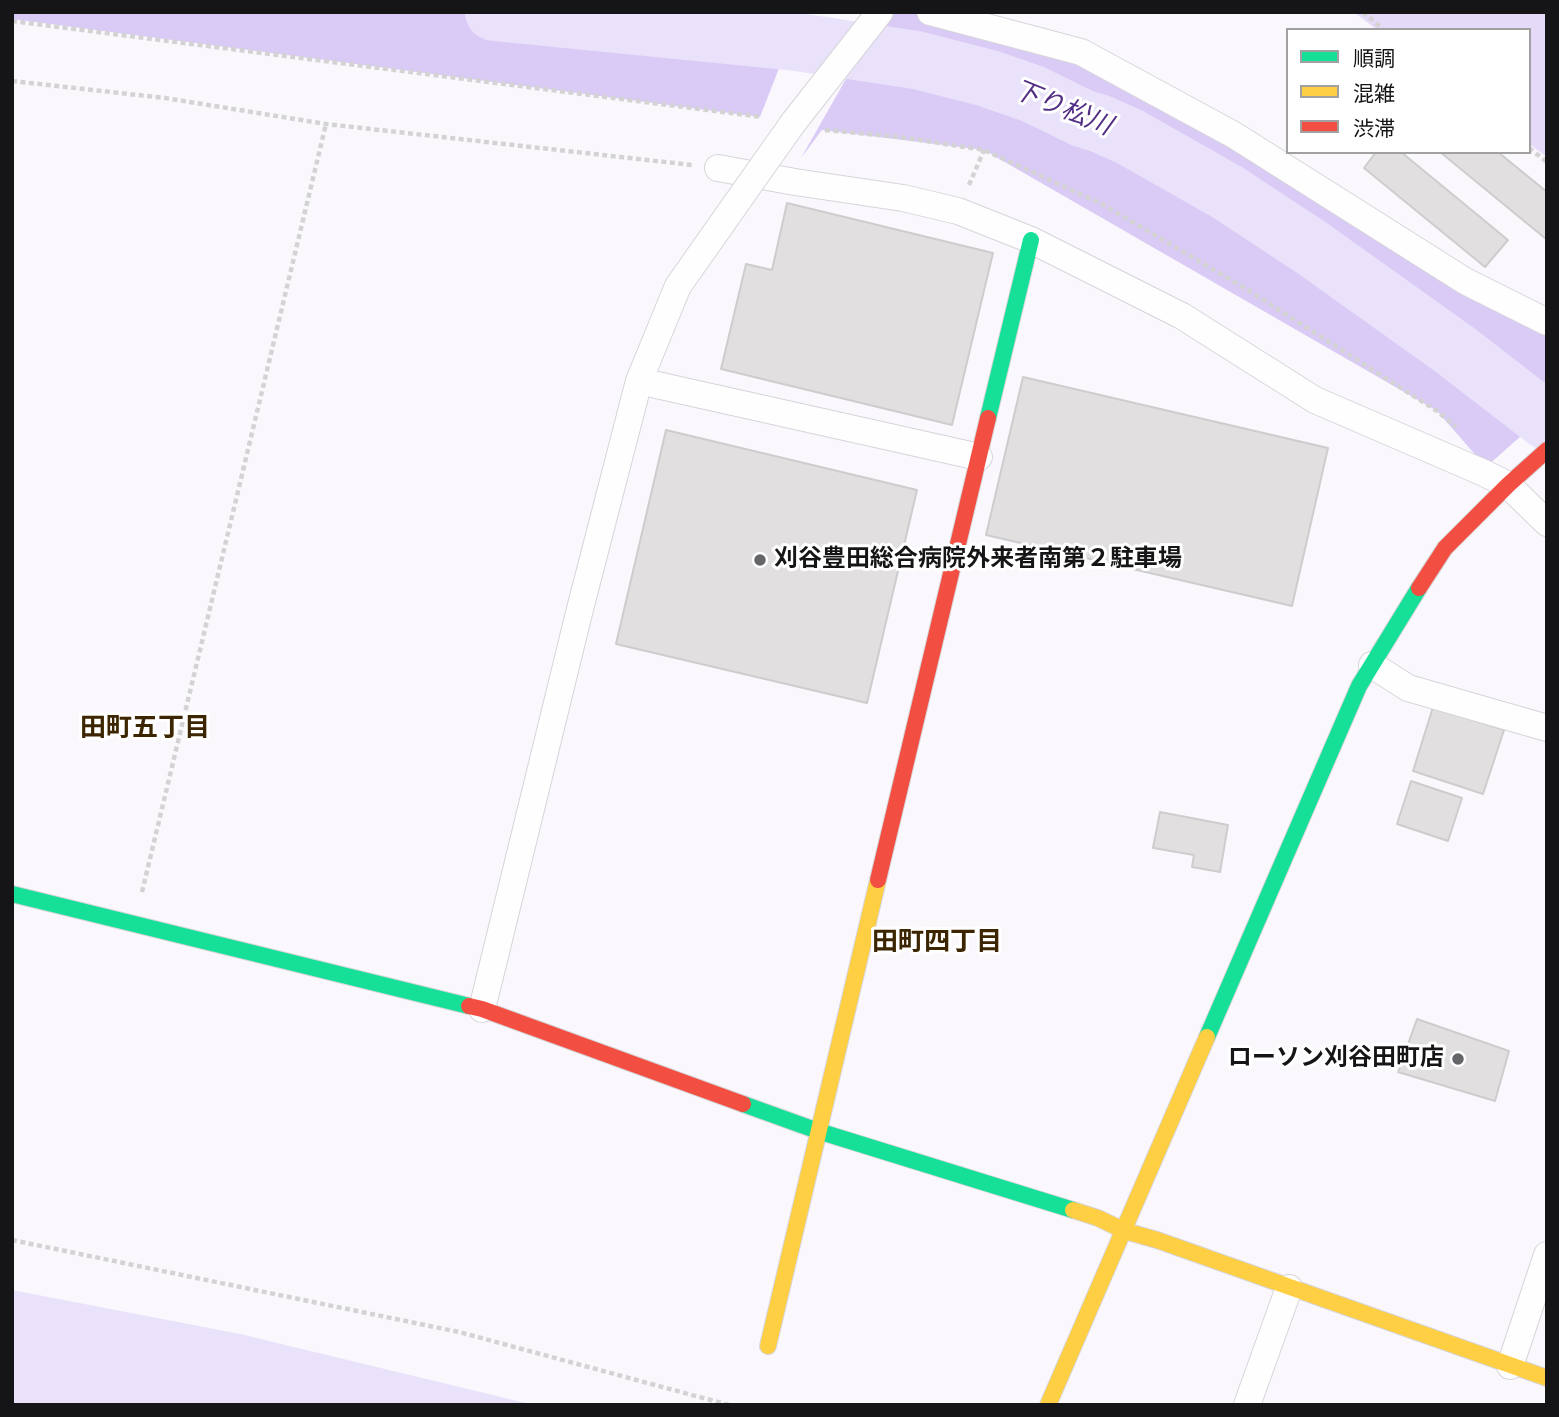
<!DOCTYPE html>
<html>
<head>
<meta charset="utf-8">
<style>
  body { margin:0 }
  #map { position:relative; width:1559px; height:1417px; overflow:hidden; background:#faf8fd; font-family:Signika,"Noto Sans JP",sans-serif }
  canvas { display:block }
  .frame { position:absolute; inset:0; border:14px solid #151517; pointer-events:none }
  .legend { position:absolute; left:1286px; top:28px; width:245px; height:126px; box-sizing:border-box; background:#fff; border:2px solid #a1a1a2; margin:0; padding:9px 12px; list-style:none; font-size:21px; color:#151517 }
  .legend li { display:flex; align-items:center; gap:14px; height:35px }
  .legend b { width:35px; border:2px solid #a1a1a2 }
</style>
</head>
<body>
<div id="map">
<canvas width="1559" height="1417"></canvas>
<div class="frame"></div>
<ul class="legend">
<li><b style="height:9px;background:#16e098"></b>順調</li>
<li><b style="height:9px;background:#ffcf43"></b>混雑</li>
<li><b style="height:9px;background:#f24e42"></b>渋滞</li>
</ul>
</div>
<script>
const c = document.querySelector('canvas').getContext('2d');
c.lineJoin = 'round';
function fillPath(path, color) { c.fillStyle = color; c.fill(path, 'evenodd'); }
const poly = rows => new Path2D(rows.map(r => 'M' + r).join(''));
function strokePath(path, color, width, dash) { c.strokeStyle = color; c.lineWidth = width; c.lineCap = dash ? 'butt' : 'round'; c.setLineDash(dash || []); c.stroke(path); }
function drawText(font, color, halo, rows, align = 'center') {
  c.font = font + ' Signika,"Noto Sans JP",sans-serif'; c.lineWidth = 6; c.setLineDash([]); c.textBaseline = 'middle'; c.strokeStyle = halo; c.fillStyle = color; for (const [text, x, y, turn = 0] of rows) {
    c.save(); c.translate(x, y); c.rotate((+turn || 0) * Math.PI / 180); c.textAlign = isNaN(turn) ? turn : align; if (halo) c.strokeText(text, 0, 0); c.fillText(text, 0, 0); c.restore();
  }
}
fillPath(poly([
  [1354,12,1547,12,1547,157,1529,144,1529,30,1377,30]
]), '#e5dbf9');
fillPath(poly([
  [12,12,801,12,760,117,12,19],
  [884,12,930,12,1081,52,1547,317,1547,413,1486,467,1437,411,984,150,822,130,801,158]
]), '#dacbf6');
fillPath(poly([
  [12,1290,240,1334,534,1405,12,1405]
]), '#e9e2fa');
strokePath(poly([
  [494,12,797,42,916,60,987,78,1033,94,1082,118,1101,124,1130,137,1227,192,1312,248,1455,350,1547,421]
]), '#e9e2fa', 58);
const building = poly([
  [1376,152,1401,152,1508,240,1485,267,1364,168,1376,152],
  [1440,152,1498,152,1547,192,1546,239,1440,152],
  [787,203,993,253,952,425,721,369,746,264,772,270,787,203],
  [1023,377,1328,448,1292,606,986,535,1023,377],
  [666,430,917,490,867,703,616,644,666,430],
  [1433,707,1504,730,1483,794,1413,771,1433,707],
  [1411,781,1462,798,1448,841,1397,824,1411,781],
  [1160,812,1228,825,1220,872,1192,867,1194,855,1153,848,1160,812],
  [1417,1019,1509,1051,1495,1101,1398,1072,1417,1019]
]);
fillPath(building, '#e1dfe0');
strokePath(building, '#cecdce', 2);
const street = poly([
  [930,12,1081,52,1234,135,1465,281,1547,322],
  [793,123,880,12],
  [718,168,795,182,903,198,958,211,1031,240,1182,316,1315,400,1484,473,1508,485,1547,523],
  [639,381,979,457],
  [1372,665,1408,688,1547,728],
  [482,1009,580,609,639,381,678,286,740,198],
  [1510,1366,1547,1255],
  [1247,1405,1289,1288]
]);
const fast = poly([
  [988,418,1031,240],
  [12,894,469,1006],
  [1207,1037,1359,686,1419,588],
  [743,1104,818,1131,1073,1210]
]);
const slow = poly([
  [1073,1210,1098,1218,1125,1231,1157,1240,1547,1378],
  [768,1346,878,880],
  [1048,1405,1207,1037]
]);
const jam = poly([
  [1419,588,1445,548,1508,485,1547,450],
  [878,880,988,418],
  [469,1006,482,1009,743,1104]
]);
strokePath(street, '#d6d5d9', 28);
strokePath(fast, '#d6d5d9', 18);
strokePath(slow, '#d6d5d9', 18);
strokePath(jam, '#d6d5d9', 18);
strokePath(poly([
  [1363,12,1384,30],
  [12,21,762,117],
  [12,81,165,98,326,124,692,165],
  [825,130,900,137,984,150,1102,204,1248,290,1437,411,1456,427],
  [1529,148,1547,162],
  [969,185,984,150],
  [142,892,326,124],
  [12,1240,459,1332,729,1405]
]), '#d4d3d4', 4.5, [5, 3.5]);
strokePath(street, '#fefeff', 26);
strokePath(fast, '#16e098', 16);
strokePath(slow, '#ffcf43', 16);
strokePath(jam, '#f24e42', 16);
const streetBridge = poly([
  [740,198,793,123]
]);
strokePath(streetBridge, '#d6d5d9', 28, []);
strokePath(streetBridge, '#fefeff', 26);
for (const [x, y, r, color] of [
  [760,560,7,"#656468"],
  [1458,1059,7,"#656468"]
]) { const dot = new Path2D(); dot.arc(x, y, r, 0, 2 * Math.PI); c.fillStyle = color; c.fill(dot); strokePath(dot, '#fff', 2.5); }
drawText('bold 24px', '#151517', '#fff', [
  ["刈谷豊田総合病院外来者南第２駐車場",774,560],
  ["ローソン刈谷田町店",1444,1059,"right"]
], 'left');
drawText('italic 26px', '#512d83', '#fff', [
  ["下り松川",1062,109,22]
]);
drawText('bold 26px', '#3c2501', '#fff', [
  ["田町五丁目",145,729],
  ["田町四丁目",937,943]
]);
</script>
</body>
</html>
